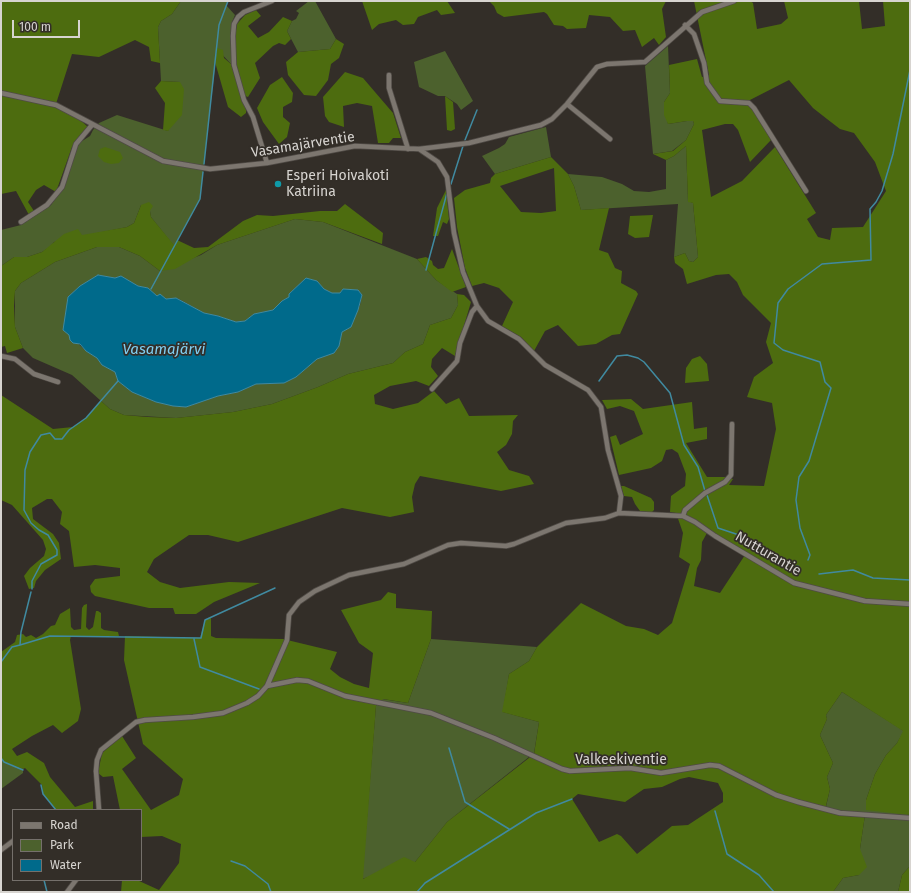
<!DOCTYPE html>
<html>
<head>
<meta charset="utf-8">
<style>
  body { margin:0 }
  #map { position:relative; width:911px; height:893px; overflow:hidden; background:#332e28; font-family:"Fira Sans",sans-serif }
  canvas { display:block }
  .frame { position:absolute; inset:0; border:2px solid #d7d4d0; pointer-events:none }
  .legend { position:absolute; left:12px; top:809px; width:130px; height:72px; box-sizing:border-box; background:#332e28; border:1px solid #75706b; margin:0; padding:5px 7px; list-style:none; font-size:12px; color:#d7d4d0 }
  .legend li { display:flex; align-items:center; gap:8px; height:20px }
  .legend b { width:20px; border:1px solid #75706b }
  .scale { position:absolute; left:12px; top:20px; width:68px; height:18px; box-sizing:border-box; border:2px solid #d7d4d0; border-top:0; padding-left:5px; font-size:12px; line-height:14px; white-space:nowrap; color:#d7d4d0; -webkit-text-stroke:3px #332e28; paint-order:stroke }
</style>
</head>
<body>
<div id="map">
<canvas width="911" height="893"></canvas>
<div class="frame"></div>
<ul class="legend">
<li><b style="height:5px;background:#7c766f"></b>Road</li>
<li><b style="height:11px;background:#4c612d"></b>Park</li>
<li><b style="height:11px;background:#006a8b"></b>Water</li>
</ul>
<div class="scale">100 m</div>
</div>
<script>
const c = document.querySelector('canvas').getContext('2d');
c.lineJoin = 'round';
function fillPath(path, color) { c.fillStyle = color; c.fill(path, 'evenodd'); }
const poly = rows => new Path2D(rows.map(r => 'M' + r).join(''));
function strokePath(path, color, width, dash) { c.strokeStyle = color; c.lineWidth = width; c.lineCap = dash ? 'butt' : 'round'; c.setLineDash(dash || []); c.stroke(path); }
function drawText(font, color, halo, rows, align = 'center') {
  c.font = font + ' "Fira Sans",sans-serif'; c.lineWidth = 3.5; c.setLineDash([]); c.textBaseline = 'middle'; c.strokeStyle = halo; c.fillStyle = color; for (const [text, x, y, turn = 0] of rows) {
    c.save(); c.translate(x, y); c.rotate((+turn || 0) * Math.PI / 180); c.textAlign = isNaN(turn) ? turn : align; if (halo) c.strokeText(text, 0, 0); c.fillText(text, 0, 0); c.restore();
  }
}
fillPath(poly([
  [181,1,228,1,226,5,235,15,232,22,231,64,217,49,200,199,174,246,151,217,150,211,141,205,134,223,127,227,54,242,51,246,42,252,27,257,14,257,1,266,1,230,21,225,51,205,65,183,75,152,79,143,90,136,93,130,99,123,117,115,168,131,180,82,161,81,158,27,161,21,172,14],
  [309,1,315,1,336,39,330,49,298,52,287,31,292,21,296,19,299,13,296,11],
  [668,46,670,93,664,102,668,124,687,121,693,121,694,124,686,140,672,151,653,154,645,66],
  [445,51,473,101,461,110,457,104,445,96,438,96,419,87,414,62],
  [546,127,551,157,495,174,482,156,499,148,505,144,509,137],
  [686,146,688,201,693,203,698,257,693,262,689,261,685,253,674,257,678,204,581,210,574,186,568,174,602,177,622,184,634,191,649,192,666,189,666,160,674,156],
  [295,219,323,222,417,259,436,280,457,294,458,305,451,318,430,325,423,344,405,352,393,363,348,374,318,387,272,404,233,412,176,418,124,415,110,409,72,375,33,358,23,348,15,327,15,291,21,283,55,262,97,247,119,247,140,256,160,271,201,255,217,245],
  [98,275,115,278,121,276,138,286,148,288,157,296,166,299,177,298,204,313,218,316,236,322,245,321,254,314,273,310,282,301,289,297,289,294,306,278,317,281,324,289,332,293,340,293,343,289,358,290,362,295,360,305,351,327,342,332,339,346,334,353,317,359,296,377,284,383,256,384,238,392,218,396,186,407,173,406,156,402,132,392,118,381,115,372,102,365,97,358,86,351,64,330,68,297,80,286],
  [431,639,537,647,529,661,509,674,503,712,539,722,534,753,447,822,415,862,362,879,376,706,382,699,408,703],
  [842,692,904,731,897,743,886,755,875,774,866,800,910,815,910,866,902,875,898,892,833,892,843,878,859,875,860,849,865,815,825,811,830,789,827,777,833,763,820,735,827,719,826,715],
  [1,758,4,762,23,769,23,773,1,789]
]), '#4c612d');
fillPath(poly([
  [1,1,181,1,172,14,161,21,158,27,160,63,151,61,149,47,135,40,99,57,72,54,55,107,79,119,88,127,72,147,56,192,44,185,36,190,28,202,34,211,29,215,16,191,1,194],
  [362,1,447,1,455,13,441,15,437,10,418,17,414,24,403,25,396,20,379,24,372,30],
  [489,1,666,1,662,9,666,37,659,45,654,38,642,47,635,30,623,31,610,17,589,15,586,28,567,29,563,26,554,25,547,14,544,12,504,17,497,13,494,6],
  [694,1,750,1,753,3,757,29,781,24,788,18,784,1,859,1,862,29,885,26,883,1,910,1,910,815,866,810,866,800,875,774,886,755,897,743,903,731,842,692,826,715,827,719,820,735,833,763,827,777,830,789,825,810,865,815,860,849,867,867,859,875,843,878,833,892,121,892,122,880,137,880,159,890,179,863,181,844,162,836,141,837,141,810,120,810,113,776,103,777,98,773,102,753,122,736,136,758,122,769,151,810,179,795,183,779,143,744,124,660,125,636,200,638,205,620,211,618,211,636,216,638,283,639,337,652,330,669,340,677,354,684,369,688,373,653,359,643,341,610,381,600,388,592,396,594,396,608,432,611,431,639,408,703,383,699,376,706,363,879,404,857,415,862,447,822,534,754,539,722,502,712,509,674,529,661,537,647,581,603,626,626,644,629,658,635,672,623,690,564,679,557,683,533,676,513,670,512,671,496,685,486,686,474,678,453,672,449,666,450,662,461,651,468,619,475,610,437,616,435,620,445,643,434,634,411,620,406,607,409,602,400,631,399,643,409,692,402,694,429,707,427,707,439,686,443,707,477,726,477,733,479,729,485,764,486,776,429,772,403,747,397,754,377,773,363,766,342,771,323,743,295,737,282,729,274,716,275,687,284,683,269,675,263,674,257,685,253,689,261,693,262,698,257,693,203,688,202,686,146,674,156,666,160,653,154,673,151,686,140,694,124,693,121,687,121,668,124,664,115,664,102,670,93,669,65,697,59,702,77,709,75],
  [789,80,813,108,827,119,840,129,854,133,875,162,886,191,863,227,832,228,830,240,818,237,807,219,816,213,775,147,742,181,711,197,702,130,725,124,733,124,738,130,750,162,771,140,748,101],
  [707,533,745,555,720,593,694,586,697,568,701,560,702,542],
  [689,777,718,783,723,793,723,802,688,825,672,826,637,854,621,836,617,834,599,842,572,799,578,794,625,802,644,789,662,787,680,779],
  [256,10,261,16,248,26,258,38,269,32,283,17,292,21,287,31,291,39,285,45,279,43,273,46,255,63,260,78,248,97,245,96,234,57,235,36,237,24,245,15],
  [336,39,344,44,339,58,331,64,328,80,316,96,304,95,288,75,286,62,298,52,330,49],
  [217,48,223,50,224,58,231,64,246,110,246,113,241,117,228,107,215,62],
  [345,72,363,78,393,113,401,138,393,138,389,143,378,143,372,106,357,103,343,106,344,127,329,122,325,116,323,97],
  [282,77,293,93,292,102,283,107,283,117,290,123,287,137,279,144,263,122,257,108,270,85],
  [161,81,180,82,184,89,182,115,168,131,163,130,165,103,155,88],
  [445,96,453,102,455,129,451,131,447,130],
  [105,147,120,152,123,158,119,163,111,164,104,162,98,156,100,149],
  [551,157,568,174,574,186,581,210,609,208,599,250,608,253,615,268,622,271,621,283,636,291,638,294,620,334,612,335,596,344,578,346,558,325,545,331,534,351,521,337,502,326,513,302,499,288,484,283,472,286,465,268,457,227,454,198,465,190,490,183,491,178,495,174],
  [554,168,556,211,541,213,521,212,500,186],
  [446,190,449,219,447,224,443,222,438,236,433,236,437,208],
  [149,202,153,206,150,211,151,217,174,245,177,240,194,248,208,247,243,221,257,215,273,216,320,211,337,211,345,204,383,233,382,244,323,222,295,219,217,245,175,269,160,271,140,256,119,247,97,247,55,262,21,283,15,291,14,306,15,327,23,348,7,353,5,346,1,347,1,266,14,257,27,257,42,252,64,234,78,229,82,235,127,227,134,223,141,205],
  [653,215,649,237,635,238,628,234,630,216],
  [452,249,466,287,452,292,436,280,417,259,426,257,432,261,433,265,438,269,444,268],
  [457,294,464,295,471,302,455,356,442,348,432,359,431,367,438,376,429,386,416,381,390,386,374,395,375,404,393,409,418,403,434,391,446,404,459,398,469,416,518,415,513,421,512,434,506,445,497,452,509,470,529,476,534,484,501,491,420,476,415,484,412,497,414,512,390,517,342,508,238,542,208,535,189,535,154,559,147,572,160,582,180,588,229,582,260,583,214,602,196,614,175,614,173,608,149,608,95,596,91,592,90,586,95,579,120,576,120,568,95,565,74,567,69,531,60,524,62,512,52,499,47,499,32,508,33,519,53,534,59,543,61,559,45,570,36,581,34,588,29,589,24,576,30,568,44,556,46,549,43,540,12,505,1,500,1,395,53,429,73,427,86,418,101,401,110,409,124,415,148,417,176,418,233,412,272,404,318,387,348,374,393,363,405,352,423,344,430,325,451,318,458,305],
  [700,356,707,364,709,381,685,383,686,368,692,359],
  [621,486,624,486,651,498,654,502,654,510,651,513,640,511,635,504,632,497,624,496],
  [87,604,86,627,89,630,93,627,96,611,98,611,101,613,101,628,104,630,118,632,119,636,71,636,70,640,81,709,78,721,62,733,53,725,32,736,12,749,17,756,27,752,44,763,50,777,75,807,93,801,93,810,56,810,43,794,42,785,25,768,23,769,4,762,1,758,1,652,15,642,17,635,23,634,26,637,31,635,36,638,43,634,51,626,55,625,60,614,70,608,71,627,74,630,81,629,82,608,84,605],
  [910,866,910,892,898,892,902,875]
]), '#4d6c0f');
const water = poly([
  [98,275,115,278,121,276,138,286,148,288,157,296,160,294,166,299,176,298,204,313,218,316,236,322,245,321,254,314,273,310,282,301,289,297,289,294,306,278,317,281,324,289,332,293,340,293,343,289,358,290,362,295,358,310,351,327,342,332,339,346,334,353,317,359,296,377,284,383,256,384,238,392,218,396,186,407,173,406,156,402,132,392,118,381,115,372,102,365,97,358,86,351,80,344,73,343,70,340,69,335,63,330,68,297,80,286,98,275]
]);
fillPath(water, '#006a8b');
strokePath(water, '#408aa0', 1);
strokePath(poly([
  [465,140,477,110],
  [204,164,219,25,228,1],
  [451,184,463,146],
  [426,270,447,193],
  [151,289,200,199,203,172],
  [599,381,617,356,627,355,638,358,644,362,670,393,684,445,698,467,705,491],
  [707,495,718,528,742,536,787,569,798,566],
  [808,560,810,555,800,528,796,500,799,477,809,461,831,388,825,382,820,362,783,350,774,343,778,303,788,289,822,264,871,260,870,209,876,202,882,191,893,154,910,70],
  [819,574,853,570,873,578,910,580],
  [32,589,32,581,41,564,57,555,57,550,48,535,39,530,31,523,24,510,25,470,30,452,41,435,50,433,55,439,62,439,69,430,86,418,118,381],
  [194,639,200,667,259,689],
  [20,645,50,636,201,638,205,620,275,588],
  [1,662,12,647,20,645,21,632,31,592],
  [449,748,465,802,509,829],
  [1,758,4,762,23,770],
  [41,785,43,794,56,810],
  [715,811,727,854,759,875,774,892],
  [231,861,245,866,268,884,271,892],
  [44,880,47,892],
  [417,892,425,883,536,813,572,799]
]), '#408aa0', 1.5);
const minor = poly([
  [685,25,694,34,704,63,707,83,720,101,749,103,754,108,806,191],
  [389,75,389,88,408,149],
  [1,93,56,105,163,161,210,169,267,163,355,146,419,149,469,143,541,125,552,119,567,104,597,67,607,64,645,62,702,12,734,1],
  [567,104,610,139],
  [267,163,253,117,244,100,234,65,233,36,234,24,238,17,244,12,272,1],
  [21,222,47,205,62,187,76,144,92,125],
  [1,356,15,359,34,374,58,382],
  [432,389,457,361,460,343,472,312,477,306],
  [619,513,683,516,695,522,715,536,794,583,865,601,910,604],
  [683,516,685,510,705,493,725,482,731,475,732,424],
  [267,686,297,680,308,681,345,696,431,713,494,738,562,769,570,771,630,768,661,773,710,765,719,766,776,795,798,802,840,813,910,818],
  [99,810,96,771,97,760,101,750,136,722,145,720,193,717,223,713,247,703,258,696,267,686,287,640,289,615,299,602,315,591,349,575,404,564,448,545,461,543,506,546,514,544,566,523,605,518,619,513,621,496,608,450,601,407,588,390,545,365,519,339,488,321,477,306,463,272,454,233,447,177,438,162,419,149],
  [1,850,13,841],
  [67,892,76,880]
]);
strokePath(minor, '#504b46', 6);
strokePath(minor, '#7c766f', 4.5);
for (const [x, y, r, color] of [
  [278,184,4,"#0f9aa8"]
]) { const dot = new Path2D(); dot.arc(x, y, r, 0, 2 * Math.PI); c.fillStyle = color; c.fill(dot); strokePath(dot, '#332e28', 1.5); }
drawText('14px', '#d7d4d0', '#332e28', [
  ["Vasamajärventie",303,145,-9],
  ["Nutturantie",768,554,30],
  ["Valkeekiventie",621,760]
]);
drawText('14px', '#d7d4d0', '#332e28', [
  ["Esperi Hoivakoti",286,176],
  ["Katriina",286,192]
], 'left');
drawText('italic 15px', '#81cef0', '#332e28', [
  ["Vasamajärvi",164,350]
]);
</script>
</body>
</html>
